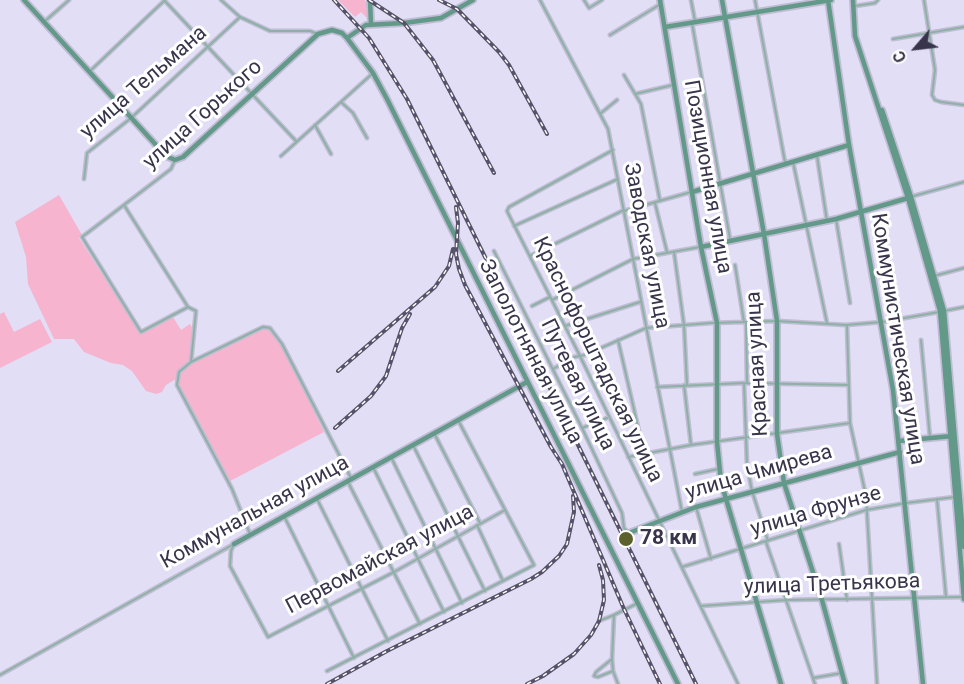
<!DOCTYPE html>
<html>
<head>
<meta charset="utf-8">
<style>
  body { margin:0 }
  #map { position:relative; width:964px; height:684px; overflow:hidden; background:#e2def6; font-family:Roboto,sans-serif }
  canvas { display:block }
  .north { position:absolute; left:886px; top:18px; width:60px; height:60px; -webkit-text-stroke:4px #fff; paint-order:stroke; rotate:242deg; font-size:16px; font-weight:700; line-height:24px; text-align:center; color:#38344b }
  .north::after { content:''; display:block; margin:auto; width:21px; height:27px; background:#38344b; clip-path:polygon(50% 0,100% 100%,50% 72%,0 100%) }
</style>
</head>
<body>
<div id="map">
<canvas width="964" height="684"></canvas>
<div class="north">С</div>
</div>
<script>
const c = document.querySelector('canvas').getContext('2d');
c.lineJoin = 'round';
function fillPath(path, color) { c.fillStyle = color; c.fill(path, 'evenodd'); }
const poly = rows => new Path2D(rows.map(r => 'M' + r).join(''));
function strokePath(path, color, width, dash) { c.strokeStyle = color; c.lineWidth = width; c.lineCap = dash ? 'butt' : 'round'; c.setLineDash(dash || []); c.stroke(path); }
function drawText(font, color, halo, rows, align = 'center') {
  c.font = font + ' Roboto,sans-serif'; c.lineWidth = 6; c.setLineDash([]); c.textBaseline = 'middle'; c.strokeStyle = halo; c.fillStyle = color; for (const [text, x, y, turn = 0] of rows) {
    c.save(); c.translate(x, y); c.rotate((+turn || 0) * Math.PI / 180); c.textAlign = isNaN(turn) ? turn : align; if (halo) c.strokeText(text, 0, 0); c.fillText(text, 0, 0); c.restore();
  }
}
fillPath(poly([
  [338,0,364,0,368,2,368,19,361,12,355,17],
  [59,195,82,235,79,238,140,333,173,317,181,330,190,324,192,327,190,364,263,327,270,328,282,344,324,432,230,481,177,385,179,372,184,367,178,372,176,379,166,385,162,392,156,394,146,391,132,371,123,365,111,363,84,352,74,339,54,339,28,284,26,257,15,222],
  [4,312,14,332,40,319,52,342,0,368,0,314]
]), '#f6b4ce');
const street = poly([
  [164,0,296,141],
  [221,0,240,17,270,31,310,31,318,34],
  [540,0,608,129,682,512],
  [584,0,589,8,602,0],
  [691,0,695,21],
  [755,0,785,162],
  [924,0,935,70,932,95,935,100,941,102,964,105],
  [855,6,875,3,878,0],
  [44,22,69,0],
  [692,23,730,239],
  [610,35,659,5],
  [893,39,964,27],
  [89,72,165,0],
  [624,75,641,104,660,201],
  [635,94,673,85],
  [341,102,353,113,367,138],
  [601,113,617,100],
  [315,125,331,154],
  [613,150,509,207,507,211,580,356,738,684],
  [281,156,373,73],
  [817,156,827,221],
  [175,160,171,169,82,237,141,332,188,307],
  [793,162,827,323],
  [84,179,87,153,131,118,240,17],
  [910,197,964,182],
  [655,203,667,252],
  [124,205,188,307],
  [624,211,691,192],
  [836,219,850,303],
  [514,226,618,179],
  [494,251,582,428,622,513,624,528,629,533],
  [674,252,684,325,687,385],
  [530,256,624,210],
  [735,265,744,322],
  [934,276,964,268],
  [552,300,633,259,700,247],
  [532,306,550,297],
  [188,307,196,311,191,362],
  [944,311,964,307],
  [746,322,747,382],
  [565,326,640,302],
  [847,326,850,423,866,496,877,684],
  [618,340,644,453],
  [921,340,930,438],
  [553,369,574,357,585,355,646,328,711,323,777,321,846,325,882,322,939,312],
  [744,383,747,465,752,491,768,541],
  [684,385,691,445],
  [657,387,744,383,849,385],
  [582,428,607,418],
  [435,435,480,523],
  [413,445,485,591],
  [391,457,462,603],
  [628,457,691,445,850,423],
  [374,469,444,612],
  [695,474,718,469],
  [348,482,420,624],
  [317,499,388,641],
  [937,499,946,597],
  [696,507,711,559],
  [285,518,354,658],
  [477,525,503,581],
  [250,534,232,489,177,385,179,372,191,362,263,327,270,328,282,344,351,478],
  [766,542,815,684],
  [234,544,231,551,230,566,268,637,394,572,505,510],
  [839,544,847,600],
  [682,567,866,510,906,503,955,497],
  [701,606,786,600,964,597],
  [599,621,614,615],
  [612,659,596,672,594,676,598,677,613,671],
  [327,671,534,565,458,420],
  [0,675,234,544],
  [813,678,842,673],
  [618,684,613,671,612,659,614,615,638,603]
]);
const secondary = poly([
  [24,0,166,156,175,160,183,157,318,34,332,30,342,33,347,38,373,73,387,99,678,684],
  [370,0,371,24],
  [660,0,701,247,717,323,717,442,721,482,781,684],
  [722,0,764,234,777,321,777,434,784,483,822,600,845,684],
  [828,0,849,145,893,390,923,684],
  [853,0,855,36,908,198,940,311,964,599],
  [665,27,831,0],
  [347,38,366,25,404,23,441,18,473,0],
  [882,110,911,197,944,311,964,547],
  [692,192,849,145],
  [701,247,836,219,908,198],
  [899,441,952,436],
  [629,533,696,507,900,452],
  [234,544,527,382]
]);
strokePath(street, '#c0bcd4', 5);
strokePath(secondary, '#c0bcd4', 8);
strokePath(street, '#8eb1a6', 2);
strokePath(secondary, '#629989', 4.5);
const rail = poly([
  [334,0,369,38,407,99,696,684],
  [369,0,404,23,433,60,494,173],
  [439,0,457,9,499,52,509,65,547,134],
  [456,207,458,223,456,254,459,269,465,285,551,447,562,464,624,609,660,684],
  [338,371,435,287,449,266,453,249],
  [335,428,371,396,386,376,402,328,410,314],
  [327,684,387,651,531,579,542,572,559,556,567,544,574,512,573,496],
  [527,684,543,676,574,654,591,635,599,621,604,600,603,580,599,565]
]);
strokePath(rail, '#565269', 4);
strokePath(rail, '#fff', 1.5, [4.5]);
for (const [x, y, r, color] of [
  [626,539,8,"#5b602d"]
]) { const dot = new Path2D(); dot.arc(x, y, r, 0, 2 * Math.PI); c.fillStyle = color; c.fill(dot); strokePath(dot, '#fff', 2); }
drawText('21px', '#38344b', '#fff', [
  ["улица Тельмана",144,83,-41],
  ["улица Горького",203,115,-42],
  ["Позиционная улица",707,177,80],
  ["Заводская улица",646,246,79],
  ["Коммунистическая улица",897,339,81],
  ["Заполотняная улица",530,352,63],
  ["Краснофорштадская улица",597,360,64],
  ["Красная улица",758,364,-93],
  ["Путевая улица",577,385,64],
  ["улица Чмирева",759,473,-16],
  ["улица Фрунзе",816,512,-16],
  ["Коммунальная улица",255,513,-29],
  ["Первомайская улица",380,560,-28],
  ["улица Третьякова",832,585,-2]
]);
drawText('bold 21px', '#38344b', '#fff', [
  ["78 км",640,539]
], 'left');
</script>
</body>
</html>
